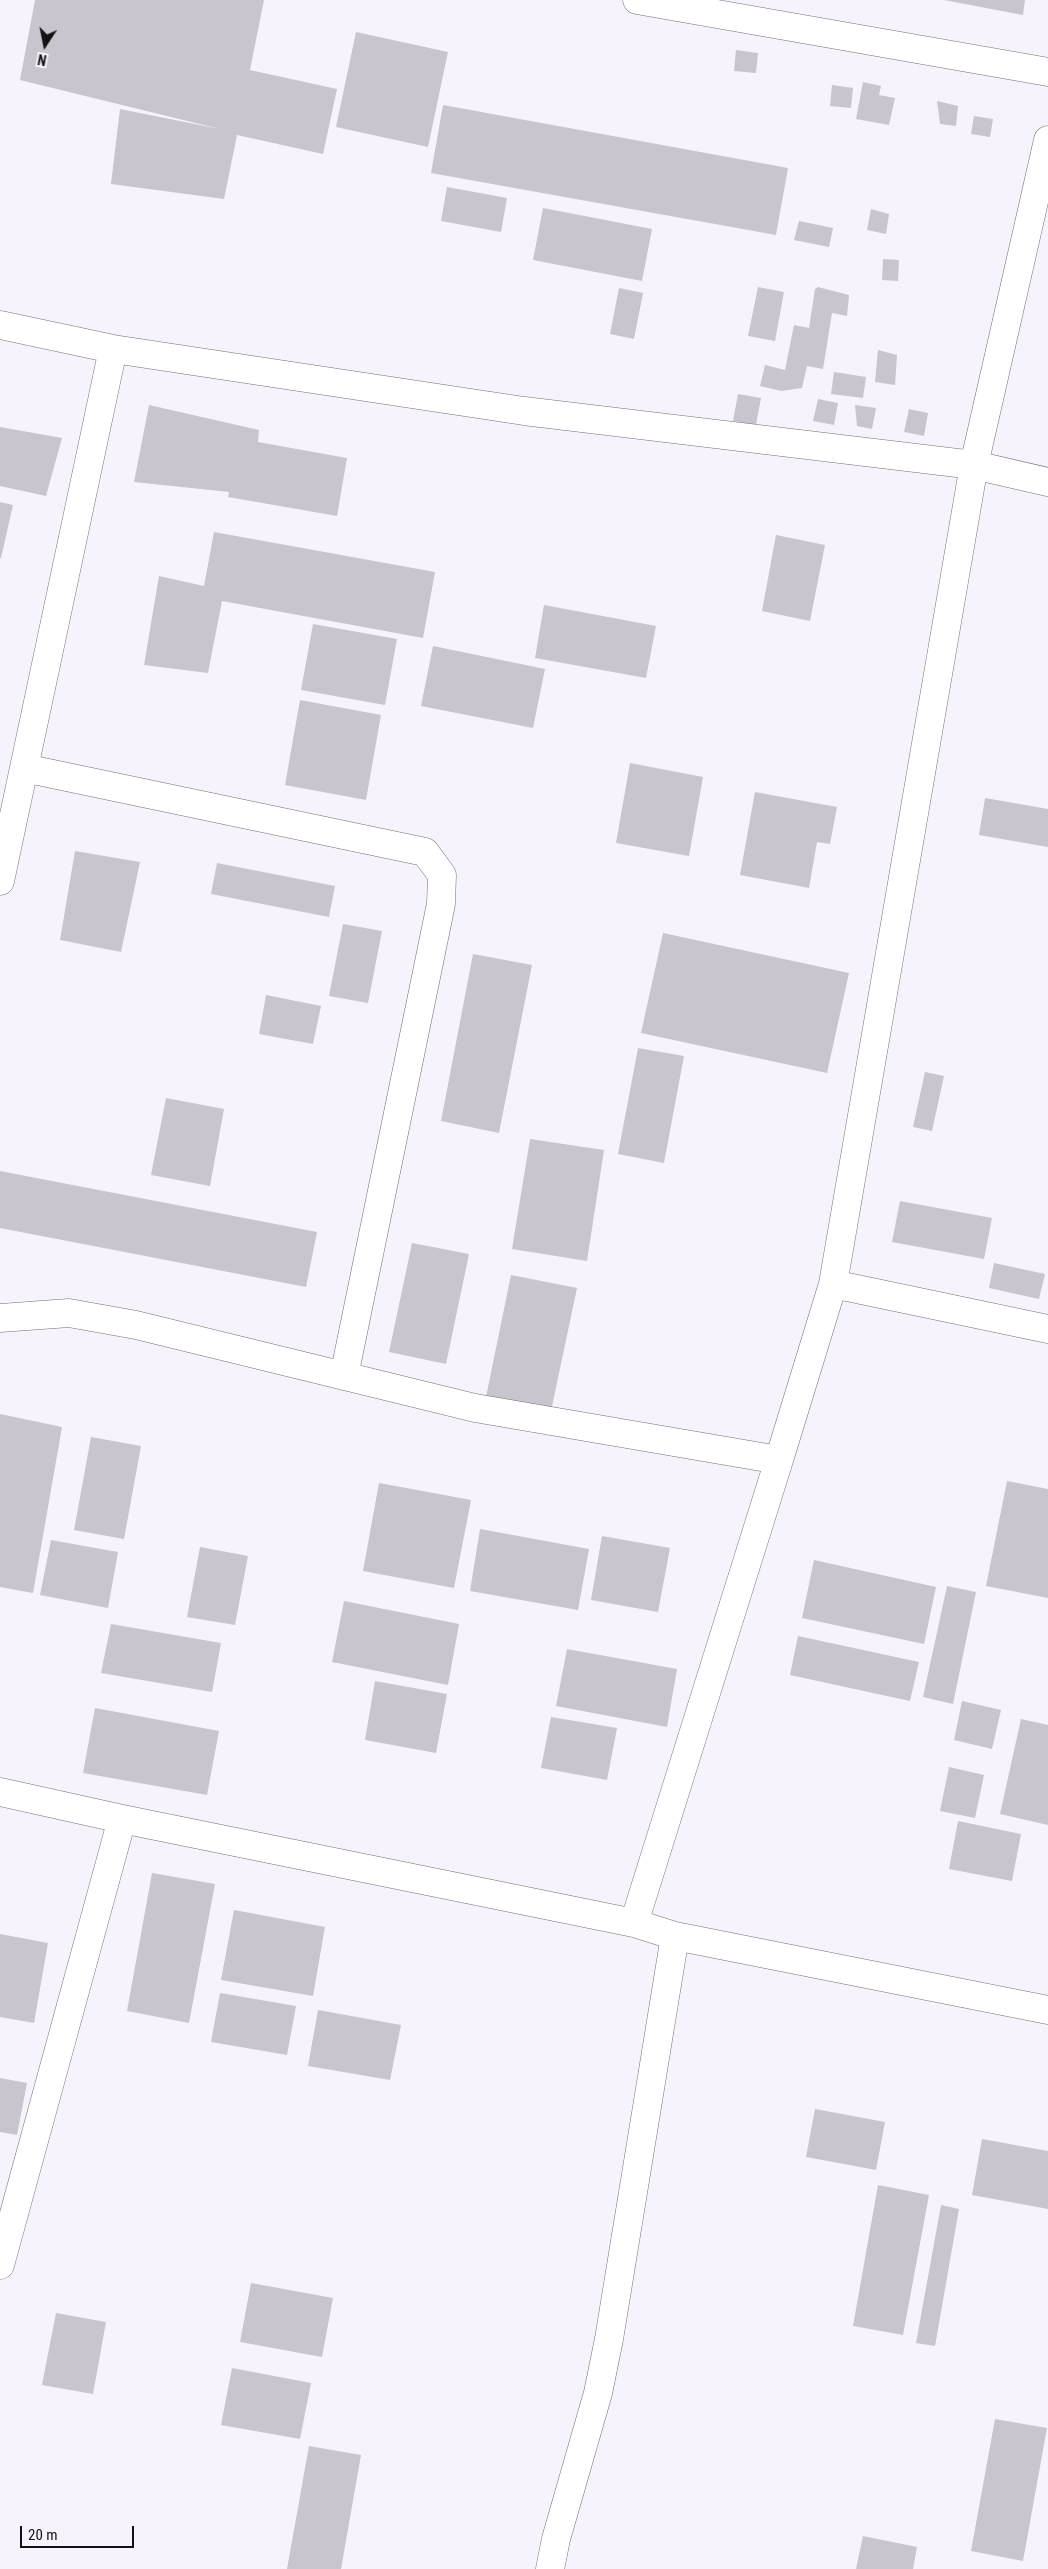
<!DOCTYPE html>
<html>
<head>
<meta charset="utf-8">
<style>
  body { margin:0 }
  #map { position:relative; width:1048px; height:2569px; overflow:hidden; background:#f6f3fc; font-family:"Roboto Condensed",sans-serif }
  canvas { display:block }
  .north { position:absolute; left:20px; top:20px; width:50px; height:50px; -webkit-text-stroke:4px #f6f3fc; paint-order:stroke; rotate:191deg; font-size:14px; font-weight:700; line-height:20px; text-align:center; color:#121114 }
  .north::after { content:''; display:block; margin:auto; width:18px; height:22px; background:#121114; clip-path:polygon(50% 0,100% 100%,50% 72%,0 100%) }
  .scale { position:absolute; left:20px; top:2526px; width:114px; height:22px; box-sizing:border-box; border:2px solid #121114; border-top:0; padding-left:6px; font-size:15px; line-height:18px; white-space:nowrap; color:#121114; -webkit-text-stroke:4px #f6f3fc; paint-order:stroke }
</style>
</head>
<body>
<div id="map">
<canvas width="1048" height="2569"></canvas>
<div class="north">N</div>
<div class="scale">20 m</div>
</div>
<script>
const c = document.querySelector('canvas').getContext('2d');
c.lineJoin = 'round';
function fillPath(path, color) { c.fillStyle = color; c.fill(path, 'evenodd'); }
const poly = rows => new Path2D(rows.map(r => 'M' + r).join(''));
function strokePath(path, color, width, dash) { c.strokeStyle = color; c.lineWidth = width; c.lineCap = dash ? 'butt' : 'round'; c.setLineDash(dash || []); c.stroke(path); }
fillPath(poly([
  [35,0,264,0,250,70,337,89,323,154,237,135,224,199,111,184,120,109,220,129,20,80],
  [944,0,1025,0,1023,15],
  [356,32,448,52,428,147,336,127],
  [736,50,758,53,756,73,734,71],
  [863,82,881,86,879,95,895,98,889,125,856,119],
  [832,85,853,88,851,108,830,106],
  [937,101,958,106,956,126,940,124],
  [443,105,788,168,776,235,431,173],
  [974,116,993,119,990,137,971,134],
  [447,187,507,198,501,232,441,221],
  [543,208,652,229,642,281,533,260],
  [871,209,889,214,886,234,867,230],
  [799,221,833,228,829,247,794,240],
  [883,259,899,260,898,281,882,280],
  [758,287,784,292,775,341,748,336],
  [818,287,849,295,847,316,832,313,823,369,807,366,802,388,781,391,760,386,765,365,785,370,794,325,809,328,815,289],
  [619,288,643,293,634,339,610,334],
  [878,350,897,355,895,385,875,382],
  [834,372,866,377,863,398,831,394],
  [738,394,761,398,756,425,733,421],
  [818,399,838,403,834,425,813,421],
  [149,405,259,430,258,442,347,458,337,516,228,497,229,492,134,482],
  [855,405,876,408,872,429,857,426],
  [909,409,928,413,924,436,904,432],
  [0,427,62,438,46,496,0,486],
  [0,502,13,505,1,558,0,558],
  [214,532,435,572,423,638,222,601,208,673,144,665,159,576,204,586],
  [776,535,825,545,810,621,762,611],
  [544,605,656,626,646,678,535,658],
  [313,624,397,639,385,705,301,690],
  [433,646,545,669,533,728,421,706],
  [300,700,381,715,366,800,285,785],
  [630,763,703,777,689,856,616,843],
  [755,792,837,807,830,844,817,842,809,888,740,875],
  [985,798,1048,809,1048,847,979,835],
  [75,851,140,862,121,952,60,940],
  [217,863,335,886,329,917,211,894],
  [343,924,382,931,368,1003,329,996],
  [663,933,849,973,827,1073,641,1033],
  [473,954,532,965,499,1133,441,1121],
  [266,995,321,1006,313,1044,259,1034],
  [638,1048,684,1056,664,1163,618,1154],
  [925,1072,944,1076,932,1131,913,1127],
  [166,1098,224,1109,210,1186,151,1175],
  [530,1139,604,1150,587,1261,512,1249],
  [0,1171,317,1232,306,1287,0,1228],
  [900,1201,992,1218,984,1259,892,1242],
  [412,1243,469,1254,446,1364,389,1352],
  [994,1263,1045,1274,1039,1299,989,1288],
  [511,1275,577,1288,551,1411,486,1397],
  [0,1414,62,1427,33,1593,0,1587],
  [91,1437,141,1446,124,1539,74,1530],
  [1007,1481,1048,1489,1048,1598,986,1586],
  [379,1483,471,1500,454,1588,363,1571],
  [480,1529,589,1549,578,1610,470,1591],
  [602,1536,670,1548,658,1612,591,1600],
  [51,1540,118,1552,108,1608,40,1595],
  [200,1547,248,1556,235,1625,187,1617],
  [814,1560,936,1587,924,1644,802,1618],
  [947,1586,976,1592,953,1704,923,1697],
  [344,1601,459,1624,448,1685,332,1662],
  [111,1624,221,1643,212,1692,101,1673],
  [798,1636,919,1662,910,1701,790,1675],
  [567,1649,677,1669,667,1727,556,1706],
  [375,1681,447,1694,436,1753,365,1740],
  [962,1701,1001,1710,992,1749,954,1740],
  [95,1708,219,1731,207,1795,83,1773],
  [551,1717,617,1728,607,1780,541,1768],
  [1021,1719,1048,1725,1048,1825,1000,1814],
  [949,1767,984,1775,975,1818,940,1811],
  [958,1821,1021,1834,1012,1881,949,1869],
  [152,1873,215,1884,189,2023,127,2011],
  [234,1910,325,1927,313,1996,221,1980],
  [0,1934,48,1943,34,2023,0,2017],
  [220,1993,296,2006,287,2055,211,2042],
  [318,2010,401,2025,390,2080,308,2066],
  [0,2078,27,2083,17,2135,0,2132],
  [815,2109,885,2122,876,2170,806,2157],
  [982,2139,1048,2151,1048,2209,972,2195],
  [878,2185,929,2195,903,2335,853,2326],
  [941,2205,959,2209,935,2346,916,2343],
  [251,2283,333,2298,322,2357,240,2342],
  [56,2313,106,2322,93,2394,42,2385],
  [232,2368,311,2383,300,2439,221,2425],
  [995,2419,1047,2428,1023,2561,971,2551],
  [309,2446,361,2455,341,2569,287,2569],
  [863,2536,917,2547,913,2569,856,2569]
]), '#c8c5ce');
const minor = poly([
  [637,0,1048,72],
  [0,325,113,349,524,411,974,465,1048,140],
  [24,768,425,852,442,875,441,904,344,1376],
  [0,881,113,349],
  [833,1284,974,465,1048,482],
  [0,1318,69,1313,136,1325,475,1408,779,1460,833,1284,1048,1329],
  [0,1792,122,1819,634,1923,675,1936,1048,2010],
  [634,1923,779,1460],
  [0,2265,122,1819],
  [550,2569,556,2539,598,2393,609,2339,675,1936]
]);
strokePath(minor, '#726f77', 29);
strokePath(minor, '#fff', 28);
</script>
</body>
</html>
